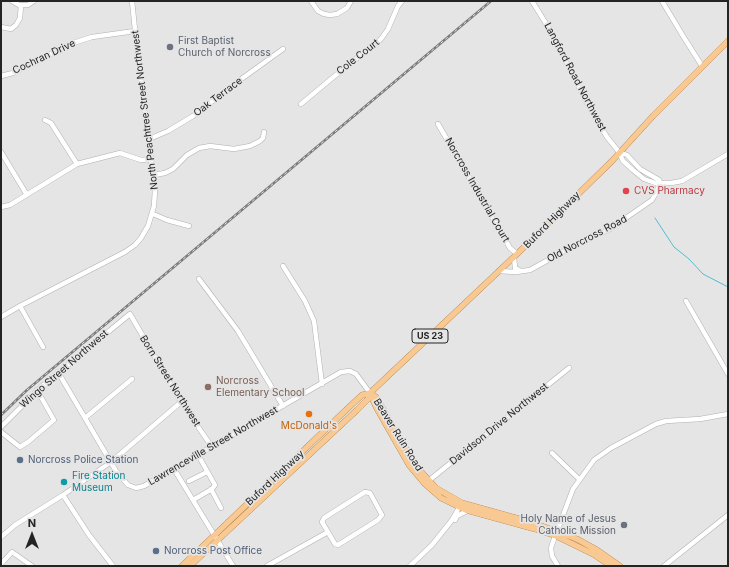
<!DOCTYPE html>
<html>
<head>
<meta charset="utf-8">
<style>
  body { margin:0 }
  #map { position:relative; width:729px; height:567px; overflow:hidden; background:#e5e5e6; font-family:Inter,sans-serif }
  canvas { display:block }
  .frame { position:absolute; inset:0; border:2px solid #242424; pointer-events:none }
  .north { position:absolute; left:12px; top:515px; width:40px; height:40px; -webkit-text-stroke:3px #e5e5e6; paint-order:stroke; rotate:0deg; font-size:11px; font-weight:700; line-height:16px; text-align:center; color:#242424 }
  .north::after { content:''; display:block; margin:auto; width:14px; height:18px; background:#242424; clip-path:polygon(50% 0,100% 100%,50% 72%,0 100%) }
</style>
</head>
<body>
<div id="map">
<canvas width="729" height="567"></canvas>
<div class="frame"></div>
<div class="north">N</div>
</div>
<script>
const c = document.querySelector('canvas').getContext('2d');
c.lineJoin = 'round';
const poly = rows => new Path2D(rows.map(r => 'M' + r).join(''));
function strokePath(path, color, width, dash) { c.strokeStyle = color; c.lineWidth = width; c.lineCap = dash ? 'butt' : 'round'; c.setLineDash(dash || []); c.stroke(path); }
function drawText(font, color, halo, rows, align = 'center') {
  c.font = font + ' Inter,sans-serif'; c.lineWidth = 3.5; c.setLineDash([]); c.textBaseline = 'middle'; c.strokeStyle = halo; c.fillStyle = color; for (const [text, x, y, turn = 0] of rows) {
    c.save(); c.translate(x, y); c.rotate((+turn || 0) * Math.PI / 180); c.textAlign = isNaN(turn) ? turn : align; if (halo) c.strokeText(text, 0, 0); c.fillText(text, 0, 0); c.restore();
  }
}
strokePath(poly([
  [655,218,674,247,689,259,703,274,728,287]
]), '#51becd', 1);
const minor = poly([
  [12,1,19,5,28,5,34,1],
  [311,1,318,11,324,14,330,15,337,14,347,8,351,1],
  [532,1,550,30,588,105,607,137,619,152,627,155,640,169,659,180,660,183],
  [662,1,683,36,702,66],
  [1,27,11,29,16,25,20,18,21,5],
  [1,76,13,73,70,44,92,37,135,31],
  [301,104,331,79,381,39,388,29,398,6,402,1],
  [45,120,51,123,77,164],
  [438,124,510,248,517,254],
  [149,139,168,131,193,116,240,80,283,49],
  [1,152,27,195],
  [619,152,623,161,633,170,644,179,658,184,660,183,671,183,682,181,728,154],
  [154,175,165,173,173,169,187,155,199,148,210,146,234,149,250,146,260,141,263,138,264,132],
  [1,207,10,205,77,164,120,153,141,160,152,159],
  [153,214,167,220,189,226],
  [514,257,515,268,521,271],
  [283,266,305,301,314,321,322,384],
  [499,271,516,272,530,270,577,244,610,229,652,200,656,193,660,183],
  [199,279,238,331,283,406],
  [686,301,728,374],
  [20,306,43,347],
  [1,317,20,306,125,252,135,245,141,238,148,226,154,206,155,190,139,68,132,1],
  [58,372,116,471,128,485,136,488,144,486,341,372,350,371,356,374,370,393],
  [85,418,132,379],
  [1,427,41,387,130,314,181,402,212,447],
  [1,432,20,447,28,442,54,420,37,390],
  [552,453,579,479],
  [174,469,233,566],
  [189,481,207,472],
  [427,482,569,368],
  [211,489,221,508],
  [365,492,370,493,382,515,378,520,338,545,335,544,322,522,324,518,365,492],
  [63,495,89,535,113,566],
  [193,500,212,489,215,485,198,455],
  [455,520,457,516,467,511],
  [1,537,15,525,63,495,111,462,181,402],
  [1,564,12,552,32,566],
  [267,566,328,532],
  [410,566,432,545,452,520,461,504],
  [558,566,552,556,551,548,554,539,573,489,594,460,611,448,656,424,666,421,700,419,728,414],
  [664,566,728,515]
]);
const major = poly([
  [370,393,376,397,416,466,436,488,462,503,534,523,577,539,597,550,620,566],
  [370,393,376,407,409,465,425,484,441,498,466,510,535,529,556,536,593,554,611,566],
  [182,566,347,409,362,395,370,393],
  [190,566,357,410,368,399,370,393,517,254,612,161,653,116,728,41]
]);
strokePath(minor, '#afb0b0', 5.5);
strokePath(major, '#ab783c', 6);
strokePath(minor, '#fff', 4.5);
strokePath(major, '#f8c992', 5.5);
const rail = poly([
  [1,415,27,390,491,1]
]);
strokePath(rail, '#7b7b7c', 2.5);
strokePath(rail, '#e5e5e6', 1, [3]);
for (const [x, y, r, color] of [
  [170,47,4,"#6b7280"],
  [626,191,4,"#e0444e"],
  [208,387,4,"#8d6e63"],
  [309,414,4,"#e8710a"],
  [20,460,4,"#5c6f8a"],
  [64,482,4,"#0f9aa8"],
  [624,525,4,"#6b7280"],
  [156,551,4,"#5c6f8a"]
]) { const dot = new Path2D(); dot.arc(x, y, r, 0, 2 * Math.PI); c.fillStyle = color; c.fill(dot); strokePath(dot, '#e5e5e6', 1.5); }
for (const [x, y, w] of [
  [430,336,36]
]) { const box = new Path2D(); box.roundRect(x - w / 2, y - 7, w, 14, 3); c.fillStyle = '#e5e5e6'; c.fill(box); strokePath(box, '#242424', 1); }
drawText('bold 9px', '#242424', null, [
  ["US 23",430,336]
]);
drawText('10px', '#5b616d', '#e5e5e6', [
  ["First Baptist",178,41],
  ["Church of Norcross",178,53],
  ["Holy Name of Jesus",616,519,"right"],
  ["Catholic Mission",616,531,"right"]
], 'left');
drawText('10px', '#242424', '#e5e5e6', [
  ["Cochran Drive",44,57,-25],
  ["Cole Court",358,57,-38],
  ["Langford Road Northwest",575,77,62],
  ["Oak Terrace",218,97,-37],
  ["North Peachtree Street Northwest",145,110,-97],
  ["Norcross Industrial Court",477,190,60],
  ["Buford Highway",552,220,-45],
  ["Old Norcross Road",587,239,-28],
  ["Wingo Street Northwest",64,369,-41],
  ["Born Street Northwest",170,381,58],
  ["Davidson Drive Northwest",499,424,-39],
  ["Beaver Ruin Road",398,435,58],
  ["Lawrenceville Street Northwest",213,446,-30],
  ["Buford Highway",275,478,-43]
]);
drawText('10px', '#be3a42', '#e5e5e6', [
  ["CVS Pharmacy",634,191]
], 'left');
drawText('10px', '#785e54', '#e5e5e6', [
  ["Norcross",216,381],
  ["Elementary School",216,393]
], 'left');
drawText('10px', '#c56008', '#e5e5e6', [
  ["McDonald's",309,426]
]);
drawText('10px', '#4e5e75', '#e5e5e6', [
  ["Norcross Police Station",28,460],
  ["Norcross Post Office",164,551]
], 'left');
drawText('10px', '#0d838f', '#e5e5e6', [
  ["Fire Station",72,476],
  ["Museum",72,488]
], 'left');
</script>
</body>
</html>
